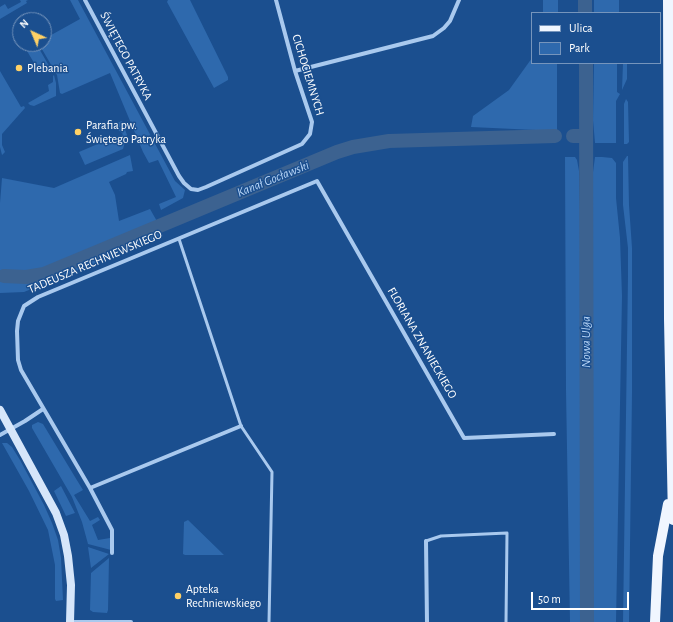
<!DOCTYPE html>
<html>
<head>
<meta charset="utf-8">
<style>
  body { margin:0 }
  #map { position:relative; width:673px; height:622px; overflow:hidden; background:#1b4f8f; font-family:"Alegreya Sans",sans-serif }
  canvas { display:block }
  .legend { position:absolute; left:531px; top:12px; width:130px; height:52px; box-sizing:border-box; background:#1b4f8f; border:1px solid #7695bc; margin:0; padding:5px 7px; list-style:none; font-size:12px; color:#fff }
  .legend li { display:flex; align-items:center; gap:8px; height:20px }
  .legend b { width:20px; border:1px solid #7695bc }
  .north { position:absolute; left:12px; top:12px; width:40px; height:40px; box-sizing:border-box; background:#1b4f8f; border:1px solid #7695bc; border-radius:50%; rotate:316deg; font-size:11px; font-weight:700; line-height:16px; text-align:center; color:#fff }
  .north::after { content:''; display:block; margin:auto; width:14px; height:18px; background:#ffd166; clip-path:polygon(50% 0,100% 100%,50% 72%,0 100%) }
  .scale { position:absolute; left:531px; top:592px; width:98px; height:18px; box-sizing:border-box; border:2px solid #fff; border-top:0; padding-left:5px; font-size:12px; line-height:14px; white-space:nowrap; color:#fff; -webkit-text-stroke:3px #1b4f8f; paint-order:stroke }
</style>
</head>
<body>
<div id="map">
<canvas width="673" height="622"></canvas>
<ul class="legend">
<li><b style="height:5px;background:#f0f6ff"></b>Ulica</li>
<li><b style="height:11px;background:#2e69ad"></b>Park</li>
</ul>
<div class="north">N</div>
<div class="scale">50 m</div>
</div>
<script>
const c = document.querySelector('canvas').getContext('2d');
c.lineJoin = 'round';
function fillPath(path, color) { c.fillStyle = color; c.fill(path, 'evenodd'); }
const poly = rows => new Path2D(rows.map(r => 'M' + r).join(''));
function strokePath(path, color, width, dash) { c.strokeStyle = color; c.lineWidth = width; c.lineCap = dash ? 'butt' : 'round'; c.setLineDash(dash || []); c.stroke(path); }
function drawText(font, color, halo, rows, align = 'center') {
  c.font = font + ' "Alegreya Sans",sans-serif'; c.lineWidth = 3; c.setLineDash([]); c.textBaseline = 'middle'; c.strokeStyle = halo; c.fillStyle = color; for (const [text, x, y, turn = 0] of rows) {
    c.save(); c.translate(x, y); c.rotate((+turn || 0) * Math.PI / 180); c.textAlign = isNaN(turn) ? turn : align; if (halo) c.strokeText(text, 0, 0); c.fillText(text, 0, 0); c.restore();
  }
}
fillPath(poly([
  [20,0,28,0,26,1,27,3,0,19,0,7,5,4,8,9,21,2],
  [70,0,78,0,175,181,185,190,183,198,161,210,159,204,176,197,158,160,149,163,143,152,110,73,62,94,60,93,57,75,39,44,44,44,44,39,80,19],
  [168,0,190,0,228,77,228,80,214,88,167,2],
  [543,0,558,0,558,13,543,13],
  [594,0,619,0,619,13,594,13],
  [37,45,52,71,50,72,45,70,40,73,27,51],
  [532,58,532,63,557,63,557,131,471,127,473,116,509,90],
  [594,63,617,63,617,92,620,94,616,101,616,143,595,143,593,120],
  [623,63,627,63,627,79,622,90],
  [0,71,21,107,24,106,25,108,2,134,2,145,5,152,2,155,0,147],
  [54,75,56,83,56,96,34,106,30,105,28,103,49,91,48,85,53,82,53,76],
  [626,99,628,102,629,142,627,144,624,144,624,104],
  [122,121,127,135,123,149,85,165,79,152,114,137,120,138,123,134,117,129,114,124],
  [130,155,133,171,127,172,126,174,109,182,115,195,119,221,150,209,158,223,48,269,26,274,4,274,3,278,35,279,160,229,163,236,24,292,0,293,0,203,2,178,54,188],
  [627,156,628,156,629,205,632,248,632,393,629,622,623,622,628,276,628,248,623,205,623,162],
  [565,157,575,157,577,160,579,171,580,209,580,401,582,622,570,622,566,390],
  [595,157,602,157,612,158,616,163,616,198,620,238,622,296,616,622,591,622,592,225,592,180],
  [38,422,43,424,75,477,83,490,74,495,90,521,98,517,100,520,92,525,98,540,110,538,111,550,88,544,82,522,72,497,32,428,32,425],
  [2,443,7,443,12,447,20,460,44,505,52,523,58,540,61,558,63,600,56,601,55,599,55,565,48,530,29,491],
  [61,486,75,513,66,516,54,491],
  [188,520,224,555,185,555,183,554,184,522],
  [88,547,109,554,91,568],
  [109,558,108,610,107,613,93,612,90,610,91,573]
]), '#2e69ad');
strokePath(poly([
  [585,0,585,13],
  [586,63,587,622],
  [573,136,586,136],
  [4,276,26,277,44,274,337,152,353,147,389,141,555,136]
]), '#3c6290', 14);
strokePath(poly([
  [179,239,241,426,272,472,269,622],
  [426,541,441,536,507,533,506,622]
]), '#a9c9ee', 3);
strokePath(poly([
  [85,0,179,176,184,183,191,189,198,190,206,187,302,144,310,134,312,122,295,71,276,0],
  [295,71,433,36,444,28,450,21,459,0],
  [0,435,25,421,43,409],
  [90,488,241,426],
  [426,541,427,622],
  [112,553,112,530,90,488,21,370,18,360,17,331,18,321,24,306,38,297,317,181,464,438,554,434],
  [71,622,131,622]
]), '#a9c9ee', 4);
strokePath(poly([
  [0,410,56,513,64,535,68,556,71,585,70,622]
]), '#d6e6fa', 8);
strokePath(poly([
  [668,0,669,319,673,520],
  [655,622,658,556,668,504]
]), '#f0f6ff', 10);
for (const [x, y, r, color] of [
  [19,68,4,"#ffd166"],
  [78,132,4,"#ffd166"],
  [178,596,4,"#ffd166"]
]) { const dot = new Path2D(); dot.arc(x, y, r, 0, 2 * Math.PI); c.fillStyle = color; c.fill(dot); strokePath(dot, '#1b4f8f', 1.5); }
drawText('12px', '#fff', '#1b4f8f', [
  ["ŚWIĘTEGO PATRYKA",126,56,62],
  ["CICHOCIEMNYCH",308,75,73],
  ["TADEUSZA RECHNIEWSKIEGO",95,262,-23],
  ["FLORIANA ZNANIECKIEGO",422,343,60]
]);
drawText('12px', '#fff', '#1b4f8f', [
  ["Plebania",27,68],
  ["Parafia pw.",86,125],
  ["Świętego Patryka",86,139],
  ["Apteka",186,589],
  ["Rechniewskiego",186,603]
], 'left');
drawText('italic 13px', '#b5d3f5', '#1b4f8f', [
  ["Kanał Gocławski",273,179,-22],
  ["Nowa Ulga",586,342,-90]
]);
</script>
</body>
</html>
